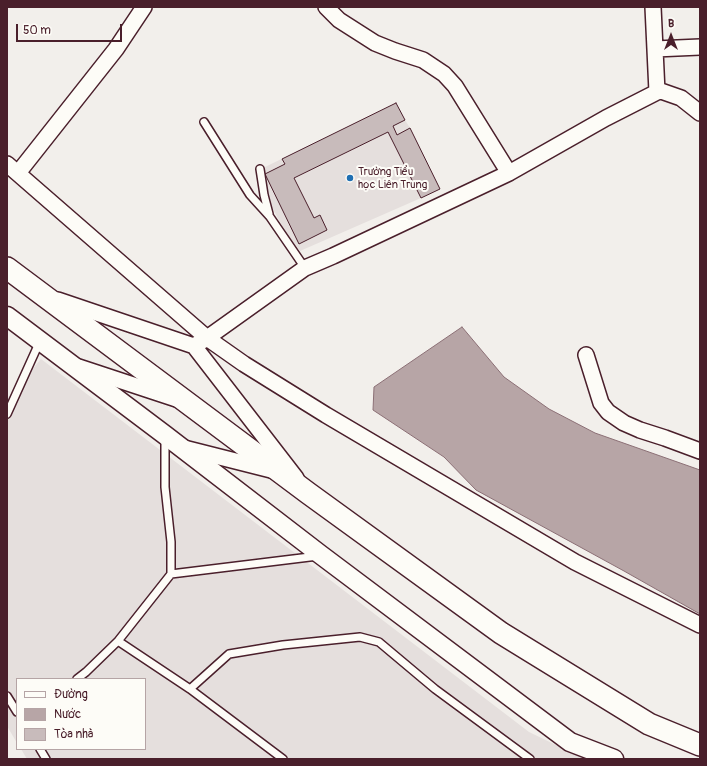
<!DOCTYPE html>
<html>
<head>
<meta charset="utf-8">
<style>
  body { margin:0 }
  #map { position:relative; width:707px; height:766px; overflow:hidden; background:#f2efeb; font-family:Pangolin,sans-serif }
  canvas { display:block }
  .frame { position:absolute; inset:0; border:8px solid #4a1f2b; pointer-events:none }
  .legend { position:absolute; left:16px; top:678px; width:130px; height:72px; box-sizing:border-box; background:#fdfcf7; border:1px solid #b5a4a5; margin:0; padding:5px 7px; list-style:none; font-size:12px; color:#4a1f2b }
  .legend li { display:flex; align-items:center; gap:8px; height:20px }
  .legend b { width:20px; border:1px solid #b5a4a5 }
  .north { position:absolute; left:651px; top:16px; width:40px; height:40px; -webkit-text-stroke:3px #fdfcf7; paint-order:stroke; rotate:0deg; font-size:11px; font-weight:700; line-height:16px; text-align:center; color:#4a1f2b }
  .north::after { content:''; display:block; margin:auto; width:14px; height:18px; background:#4a1f2b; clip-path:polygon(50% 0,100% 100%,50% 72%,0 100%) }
  .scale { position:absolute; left:16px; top:24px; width:106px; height:18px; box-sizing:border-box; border:2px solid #4a1f2b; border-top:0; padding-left:5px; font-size:12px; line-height:14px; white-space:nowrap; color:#4a1f2b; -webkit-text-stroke:3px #fdfcf7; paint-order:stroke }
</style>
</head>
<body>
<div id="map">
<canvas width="707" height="766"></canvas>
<div class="frame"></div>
<ul class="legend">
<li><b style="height:5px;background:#fdfcf7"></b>Đường</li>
<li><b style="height:11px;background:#b7a5a6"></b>Nước</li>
<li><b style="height:11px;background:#c8bbbb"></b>Tòa nhà</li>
</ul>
<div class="north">B</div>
<div class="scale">50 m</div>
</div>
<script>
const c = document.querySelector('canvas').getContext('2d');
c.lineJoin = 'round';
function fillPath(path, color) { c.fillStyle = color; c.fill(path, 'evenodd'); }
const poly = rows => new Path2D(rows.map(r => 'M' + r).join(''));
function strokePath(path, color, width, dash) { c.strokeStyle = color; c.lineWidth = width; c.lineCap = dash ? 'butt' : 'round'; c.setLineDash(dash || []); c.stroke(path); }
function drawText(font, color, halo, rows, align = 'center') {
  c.font = font + ' Pangolin,sans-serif'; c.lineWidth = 4; c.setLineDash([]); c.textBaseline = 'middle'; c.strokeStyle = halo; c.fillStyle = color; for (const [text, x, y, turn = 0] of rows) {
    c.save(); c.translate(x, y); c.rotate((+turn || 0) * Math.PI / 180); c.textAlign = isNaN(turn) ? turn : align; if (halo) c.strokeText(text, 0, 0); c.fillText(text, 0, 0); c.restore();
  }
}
fillPath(poly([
  [396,103,405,120,410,128,440,189,421,198,300,251,286,233,269,202,263,168],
  [41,359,529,732,585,759,27,759,21,749,145,749,145,679,17,679,17,743,7,726,7,399]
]), '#e5dfdd');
const water = poly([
  [462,327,504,377,549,409,595,433,700,470,700,614,624,571,476,490,444,457,373,410,374,387,462,327]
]);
fillPath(water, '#b7a5a6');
strokePath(water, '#8b6f75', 1);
const building = poly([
  [396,103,405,120,393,126,397,135,410,128,440,189,421,198,388,132,294,178,314,218,320,215,327,230,299,244,265,174,285,164,282,159,396,103]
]);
fillPath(building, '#c8bbbb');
strokePath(building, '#4a1f2b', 1);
const service = poly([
  [204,122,250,195,270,217,305,268],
  [260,169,264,195,269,214],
  [7,414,40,341],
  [171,574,318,556],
  [118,641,190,689,283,759],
  [77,679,86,672,118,641,171,574,171,542,165,487,165,437],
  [190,689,229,654,283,645,360,637,379,642,435,689,530,759],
  [7,696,17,712],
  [40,749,46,759]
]);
const minor = poly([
  [326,7,339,20,375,43,395,51,423,60,444,74,455,86,509,173],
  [653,7,657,92],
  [655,49,700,47],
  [700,113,681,98,661,91,657,92,606,118,509,173,333,256,305,268,207,338,244,364,326,415,575,562,700,625],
  [7,164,207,338,194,346,296,478],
  [18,173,116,49,144,7],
  [58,300,194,346],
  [586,355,601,403,608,412,624,423,640,430,665,438,700,451],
  [79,367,176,399],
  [184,448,275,471]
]);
const tertiary = poly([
  [7,316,165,435,321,555,570,742,614,759]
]);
const secondary = poly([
  [7,268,308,493,501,633,649,724,700,745]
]);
strokePath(service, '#4a1f2b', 10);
strokePath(minor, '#4a1f2b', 18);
strokePath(tertiary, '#4a1f2b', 21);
strokePath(secondary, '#4a1f2b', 24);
strokePath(service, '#fdfcf7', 7);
strokePath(minor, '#fdfcf7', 15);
strokePath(tertiary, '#fdfcf7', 18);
strokePath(secondary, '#fdfcf7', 21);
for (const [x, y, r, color] of [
  [350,178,4,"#1f6fb2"]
]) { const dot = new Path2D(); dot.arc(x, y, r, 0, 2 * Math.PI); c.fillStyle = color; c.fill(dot); strokePath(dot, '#fdfcf7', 1.5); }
drawText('11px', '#4a1f2b', '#fdfcf7', [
  ["Trường Tiểu",358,172],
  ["học Liên Trung",358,185]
], 'left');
</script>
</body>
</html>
